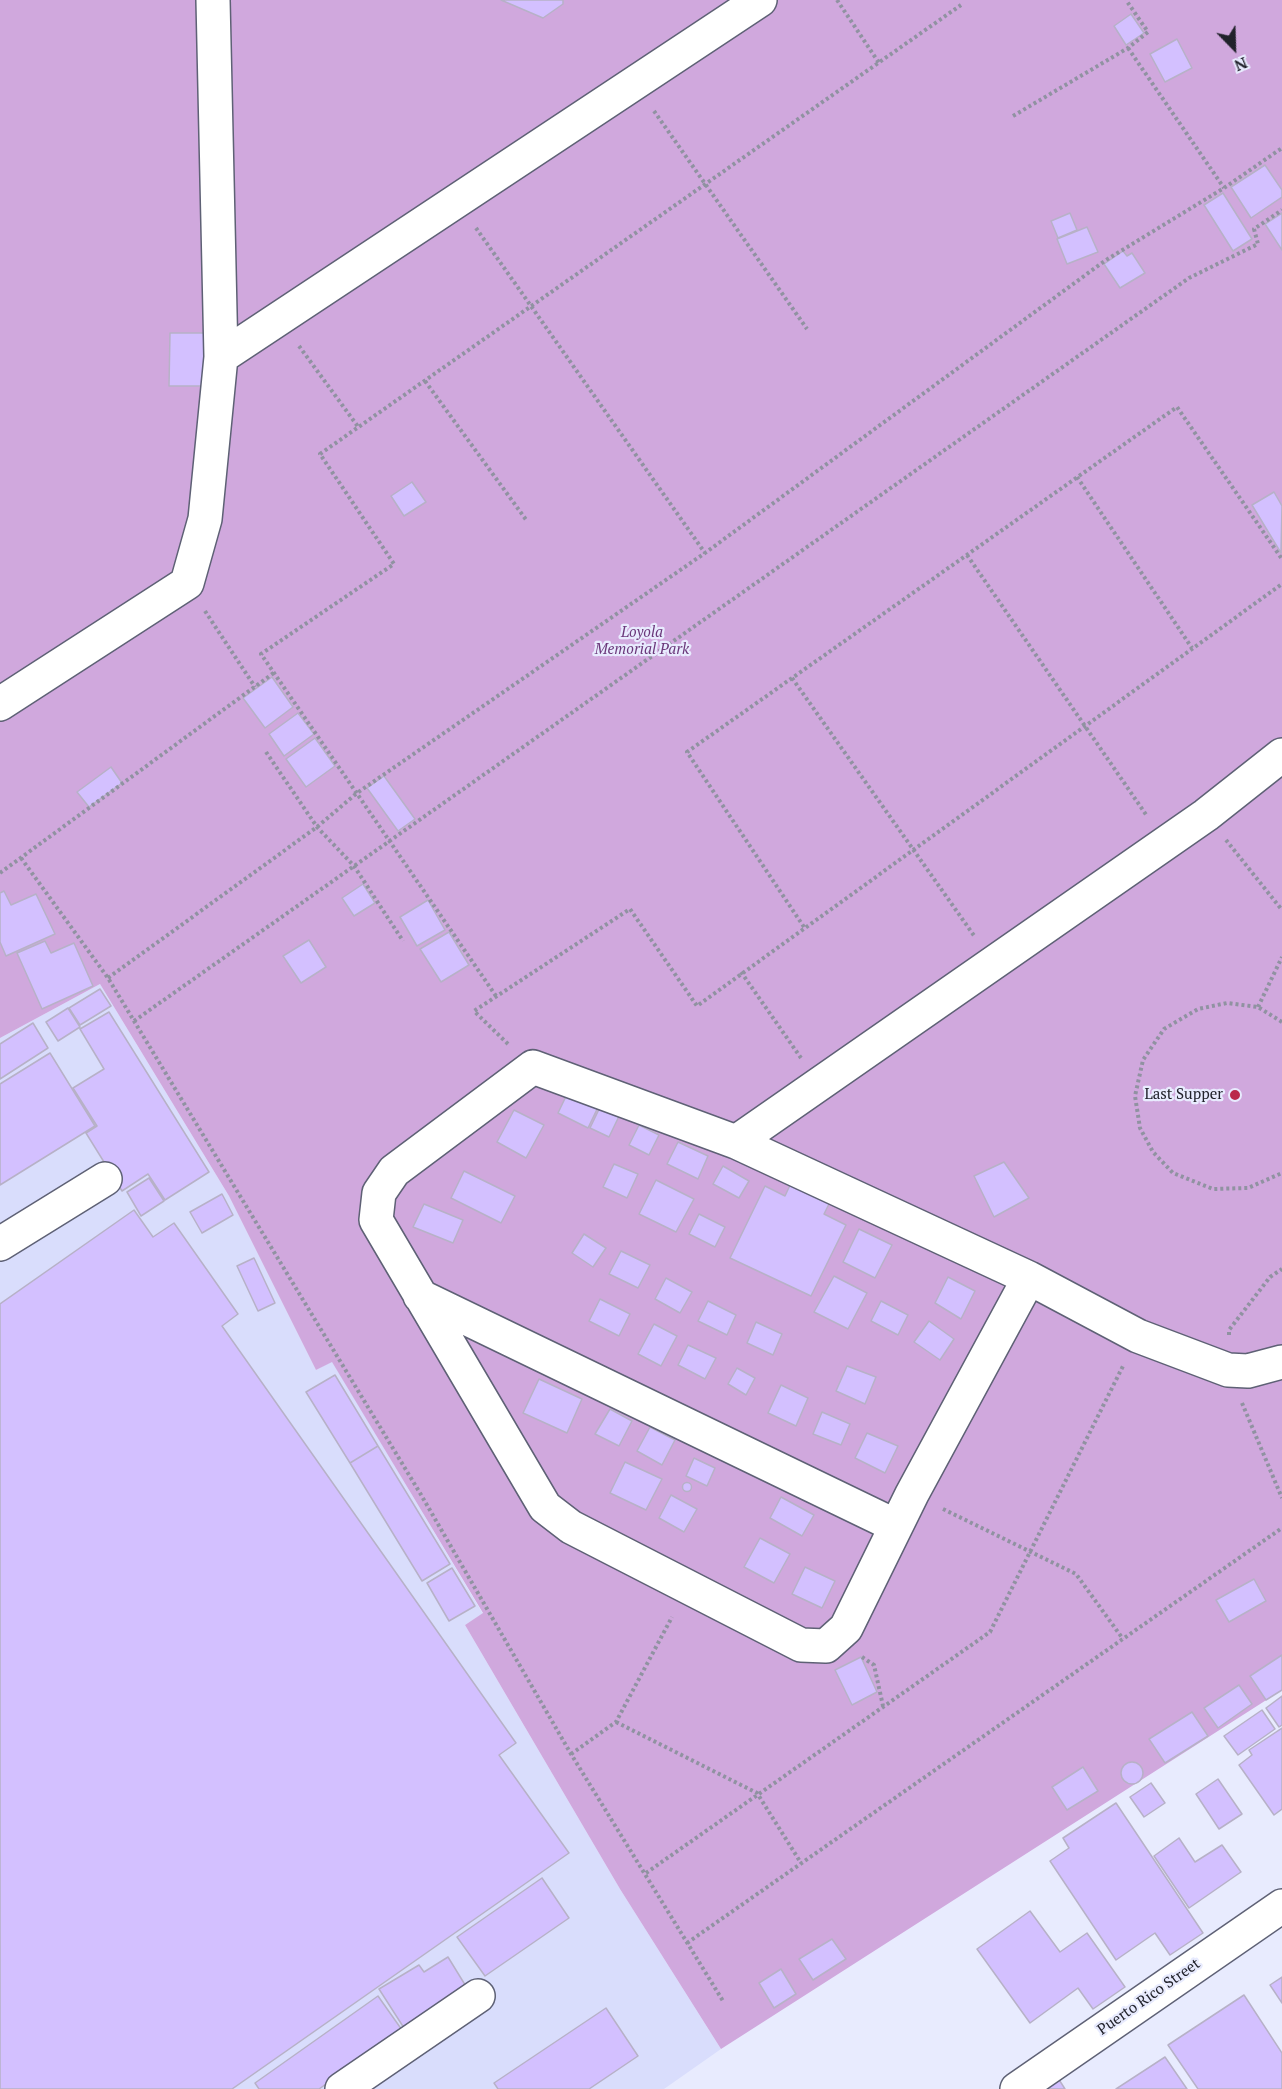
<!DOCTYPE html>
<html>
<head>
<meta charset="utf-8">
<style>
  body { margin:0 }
  #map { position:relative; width:1282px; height:2089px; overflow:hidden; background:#e8ebfe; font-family:"PT Serif",serif }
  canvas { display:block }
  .north { position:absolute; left:1204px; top:18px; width:60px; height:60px; -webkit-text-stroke:4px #e8ebfe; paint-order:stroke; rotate:157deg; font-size:16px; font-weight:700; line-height:24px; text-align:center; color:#21222b }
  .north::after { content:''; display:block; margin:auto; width:21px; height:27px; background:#21222b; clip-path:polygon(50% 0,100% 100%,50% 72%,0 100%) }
</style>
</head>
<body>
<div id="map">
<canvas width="1282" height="2089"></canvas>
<div class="north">N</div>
</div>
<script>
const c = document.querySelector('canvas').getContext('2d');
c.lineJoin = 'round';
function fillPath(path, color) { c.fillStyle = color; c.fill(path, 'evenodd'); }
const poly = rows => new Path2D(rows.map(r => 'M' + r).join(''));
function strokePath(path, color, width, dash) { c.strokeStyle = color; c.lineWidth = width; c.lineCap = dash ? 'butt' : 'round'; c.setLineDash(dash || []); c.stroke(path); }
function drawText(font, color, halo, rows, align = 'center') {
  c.font = font + ' "PT Serif",serif'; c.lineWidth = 4.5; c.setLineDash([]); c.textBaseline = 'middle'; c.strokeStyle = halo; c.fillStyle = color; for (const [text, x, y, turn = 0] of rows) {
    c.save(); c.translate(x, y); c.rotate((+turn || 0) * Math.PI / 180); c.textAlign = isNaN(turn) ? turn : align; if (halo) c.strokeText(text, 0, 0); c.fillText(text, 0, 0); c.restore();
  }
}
fillPath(poly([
  [100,984,229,1196,316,1370,332,1361,483,1614,465,1625,620,1889,721,2049,664,2089,0,2089,0,1038]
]), '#d9ddfc');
fillPath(poly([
  [0,0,1282,0,1282,1690,721,2049,620,1889,465,1625,483,1613,332,1362,316,1370,229,1196,100,984,0,1038]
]), '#d0a8dd');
const building = poly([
  [501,0,563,0,563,4,543,18,501,0],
  [1131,14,1144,33,1126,45,1114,26,1131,14],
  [1177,39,1192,68,1165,82,1150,54,1177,39],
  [1265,165,1282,190,1282,197,1251,218,1231,187,1265,165],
  [1223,193,1252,239,1233,251,1204,205,1223,193],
  [1070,213,1077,230,1058,238,1051,221,1070,213],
  [1282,213,1282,250,1265,224,1282,213],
  [1087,227,1098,252,1067,264,1057,239,1087,227],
  [1123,251,1127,256,1132,253,1145,273,1120,288,1104,264,1123,251],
  [170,333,206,333,205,386,169,386,170,333],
  [412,482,426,502,404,516,391,496,412,482],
  [1274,492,1282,506,1281,553,1252,505,1274,492],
  [272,677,293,707,265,728,243,698,272,677],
  [298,713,314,734,284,756,269,734,298,713],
  [315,738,335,766,306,787,286,759,315,738],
  [111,767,122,783,89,807,77,792,111,767],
  [384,776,415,819,398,831,367,788,384,776],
  [363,884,375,903,354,916,342,898,363,884],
  [4,891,11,905,36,894,55,934,6,956,0,942,0,893,4,891],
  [428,900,445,930,417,946,400,917,428,900],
  [449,932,469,965,441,982,420,949,449,932],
  [309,940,326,967,301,983,283,956,309,940],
  [45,941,51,953,74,943,93,986,42,1009,17,953,45,941],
  [100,989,111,1006,80,1025,69,1008,100,989],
  [68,1008,80,1027,58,1041,46,1022,68,1008],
  [109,1012,209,1172,165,1200,148,1174,122,1191,86,1133,97,1126,73,1088,104,1069,80,1029,109,1012],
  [33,1023,48,1048,0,1079,0,1044,33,1023],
  [50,1053,95,1126,0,1185,0,1084,50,1053],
  [570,1088,600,1103,588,1128,558,1113,570,1088],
  [603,1101,622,1110,609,1137,590,1128,603,1101],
  [514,1110,544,1125,526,1158,497,1142,514,1110],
  [639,1125,659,1135,649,1155,629,1145,639,1125],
  [678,1142,708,1156,698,1179,667,1164,678,1142],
  [1004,1162,1029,1198,994,1217,974,1176,1004,1162],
  [614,1164,638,1174,627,1198,603,1187,614,1164],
  [723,1166,749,1181,739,1198,713,1184,723,1166],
  [464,1171,515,1196,501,1223,451,1198,464,1171],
  [149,1178,164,1201,141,1216,127,1192,149,1178],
  [656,1180,694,1199,676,1232,639,1214,656,1180],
  [791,1183,830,1202,824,1214,846,1225,811,1296,730,1258,765,1186,785,1196,791,1183],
  [222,1194,233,1215,202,1233,190,1212,222,1194],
  [424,1204,463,1220,453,1243,413,1227,424,1204],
  [134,1210,153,1237,174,1223,238,1314,222,1326,516,1743,499,1755,569,1853,232,2089,0,2089,0,1304,134,1210],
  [699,1214,725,1227,715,1247,689,1234,699,1214],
  [859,1229,892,1245,875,1278,843,1262,859,1229],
  [584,1234,606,1248,593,1267,572,1253,584,1234],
  [621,1251,650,1265,638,1288,609,1274,621,1251],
  [254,1258,275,1303,258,1311,237,1266,254,1258],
  [834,1276,867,1293,848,1329,814,1312,834,1276],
  [948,1277,975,1291,961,1319,935,1303,948,1277],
  [666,1278,692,1292,680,1313,655,1299,666,1278],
  [600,1299,630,1314,619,1336,589,1321,600,1299],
  [708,1301,736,1315,727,1335,698,1321,708,1301],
  [881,1301,908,1315,898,1335,871,1321,881,1301],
  [929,1321,954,1339,940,1360,914,1342,929,1321],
  [756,1322,782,1334,773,1355,747,1343,756,1322],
  [654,1324,677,1336,661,1366,638,1354,654,1324],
  [688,1345,716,1358,705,1379,678,1365,688,1345],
  [847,1366,876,1377,865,1404,836,1391,847,1366],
  [737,1368,755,1378,746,1395,728,1384,737,1368],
  [335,1375,378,1446,350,1463,306,1392,335,1375],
  [539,1379,582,1399,567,1433,523,1413,539,1379],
  [781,1385,808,1398,796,1426,768,1413,781,1385],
  [610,1409,632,1421,619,1446,595,1434,610,1409],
  [822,1412,850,1424,841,1445,813,1434,822,1412],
  [650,1427,675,1440,662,1465,637,1451,650,1427],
  [867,1433,898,1446,885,1473,855,1458,867,1433],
  [378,1446,450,1564,422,1581,350,1463,378,1446],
  [694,1458,715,1468,707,1486,686,1476,694,1458],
  [625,1462,662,1479,646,1510,610,1493,625,1462],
  '682.5 1487a4.5 4.5 0 1 1 9 0a4.5 4.5 0 1 1-9 0Z',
  [671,1495,697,1509,684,1532,659,1518,671,1495],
  [781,1497,814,1515,802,1536,770,1518,781,1497],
  [760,1538,790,1554,774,1583,744,1567,760,1538],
  [805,1567,835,1581,822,1608,792,1594,805,1567],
  [452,1568,475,1606,449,1621,427,1583,452,1568],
  [1254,1579,1266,1601,1229,1622,1216,1600,1254,1579],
  [1282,1655,1282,1690,1266,1700,1250,1676,1282,1655],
  [861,1657,877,1692,852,1705,835,1670,861,1657],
  [1239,1685,1252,1704,1218,1728,1204,1708,1239,1685],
  [1282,1696,1282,1725,1279,1727,1266,1708,1282,1696],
  [1262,1710,1275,1729,1238,1755,1224,1736,1262,1710],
  [1192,1712,1208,1736,1165,1763,1149,1739,1192,1712],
  [1282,1728,1282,1809,1274,1815,1239,1765,1252,1755,1249,1750,1282,1728],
  '1121 1773a11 11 0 1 1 22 0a11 11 0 1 1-22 0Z',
  [1083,1767,1098,1791,1067,1810,1052,1787,1083,1767],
  [1218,1779,1242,1814,1219,1829,1196,1794,1218,1779],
  [1151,1783,1165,1803,1144,1817,1130,1797,1151,1783],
  [1116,1803,1203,1933,1170,1955,1155,1933,1116,1960,1050,1861,1069,1848,1063,1838,1116,1803],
  [1179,1838,1195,1862,1222,1845,1241,1872,1189,1908,1154,1856,1179,1838],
  [542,1878,569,1918,485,1976,457,1937,542,1878],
  [1030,1911,1060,1952,1087,1933,1125,1987,1093,2009,1078,1988,1030,2023,977,1949,1030,1911],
  [832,1939,846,1959,813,1980,799,1959,832,1939],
  [448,1957,467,1988,404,2028,379,1989,419,1965,424,1972,448,1957],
  [781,1969,796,1994,774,2008,759,1983,781,1969],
  [1282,1977,1282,2003,1270,1985,1282,1977],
  [1244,1995,1282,2053,1282,2089,1198,2089,1168,2045,1244,1995],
  [378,1996,402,2030,319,2089,259,2089,255,2083,378,1996],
  [606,2008,638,2056,589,2089,498,2089,494,2083,606,2008],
  [1165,2057,1187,2089,1116,2089,1165,2057],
  [1058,2078,1065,2089,1043,2089,1058,2078]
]);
fillPath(building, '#d3c0ff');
strokePath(building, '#b7b1c7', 1.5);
const minor = poly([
  [221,357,760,0],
  [0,704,187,583,205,519,221,357,213,0],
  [736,1142,1206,815,1282,755],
  [0,1244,105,1179],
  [1029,1278,912,1494,846,1628,826,1646,801,1645,571,1527,545,1507,376,1220,379,1193,394,1171,533,1067,736,1142,1029,1278,1138,1336,1228,1370,1248,1371,1282,1362],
  [420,1296,896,1526],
  [342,2089,478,1996],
  [1017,2089,1282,1906]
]);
strokePath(minor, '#5e6175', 36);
strokePath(poly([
  [837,0,879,63],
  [1128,48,1224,188],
  [654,111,807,329],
  [1013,116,1128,48,1148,32,1126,0],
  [476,228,705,553],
  [299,346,359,428],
  [425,381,527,521],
  [1077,477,1192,648],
  [967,555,1147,816],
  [205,611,255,687],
  [792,678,975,937],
  [266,752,317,827,354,866,403,941],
  [1226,840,1282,910],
  [21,858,108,978,420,1493,571,1754,723,2001],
  [0,873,275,672],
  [804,927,687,752,1177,407,1282,559],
  [741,972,801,1058],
  [108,978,317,827,357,793,705,553,1106,260,1224,188,1282,148],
  [496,996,261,654,394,564,320,454,961,5],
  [1258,1007,1282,957],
  [134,1021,1189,278,1258,244,1254,229,1282,210],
  [1282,1022,1258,1007,1227,1003,1198,1009,1164,1029,1143,1060,1135,1096,1140,1128,1153,1152,1173,1173,1213,1189,1248,1188,1282,1173],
  [508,1044,474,1011,630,909,697,1006,1282,584],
  [1229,1335,1229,1330,1270,1277,1282,1269],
  [1242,1403,1282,1498],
  [943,1509,1076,1574,1123,1639],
  [862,1657,874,1665,883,1706],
  [616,1722,757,1793,801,1863],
  [571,1754,616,1722,672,1617],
  [646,1873,990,1632,1123,1366],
  [687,1943,1282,1528]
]), '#9092a1', 4, [3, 3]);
strokePath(minor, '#fff', 33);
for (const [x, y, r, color] of [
  [1235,1095,6,"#ba2949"]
]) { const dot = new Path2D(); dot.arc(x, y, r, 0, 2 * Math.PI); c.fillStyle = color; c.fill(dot); strokePath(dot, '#e8ebfe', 2); }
drawText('italic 15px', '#6b387b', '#e8ebfe', [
  ["Loyola",642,633],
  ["Memorial Park",642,650]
]);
drawText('15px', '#21222b', '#e8ebfe', [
  ["Last Supper",1223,1095]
], 'right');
drawText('15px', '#21222b', '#e8ebfe', [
  ["Puerto Rico Street",1149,1997,-35]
]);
</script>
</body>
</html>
